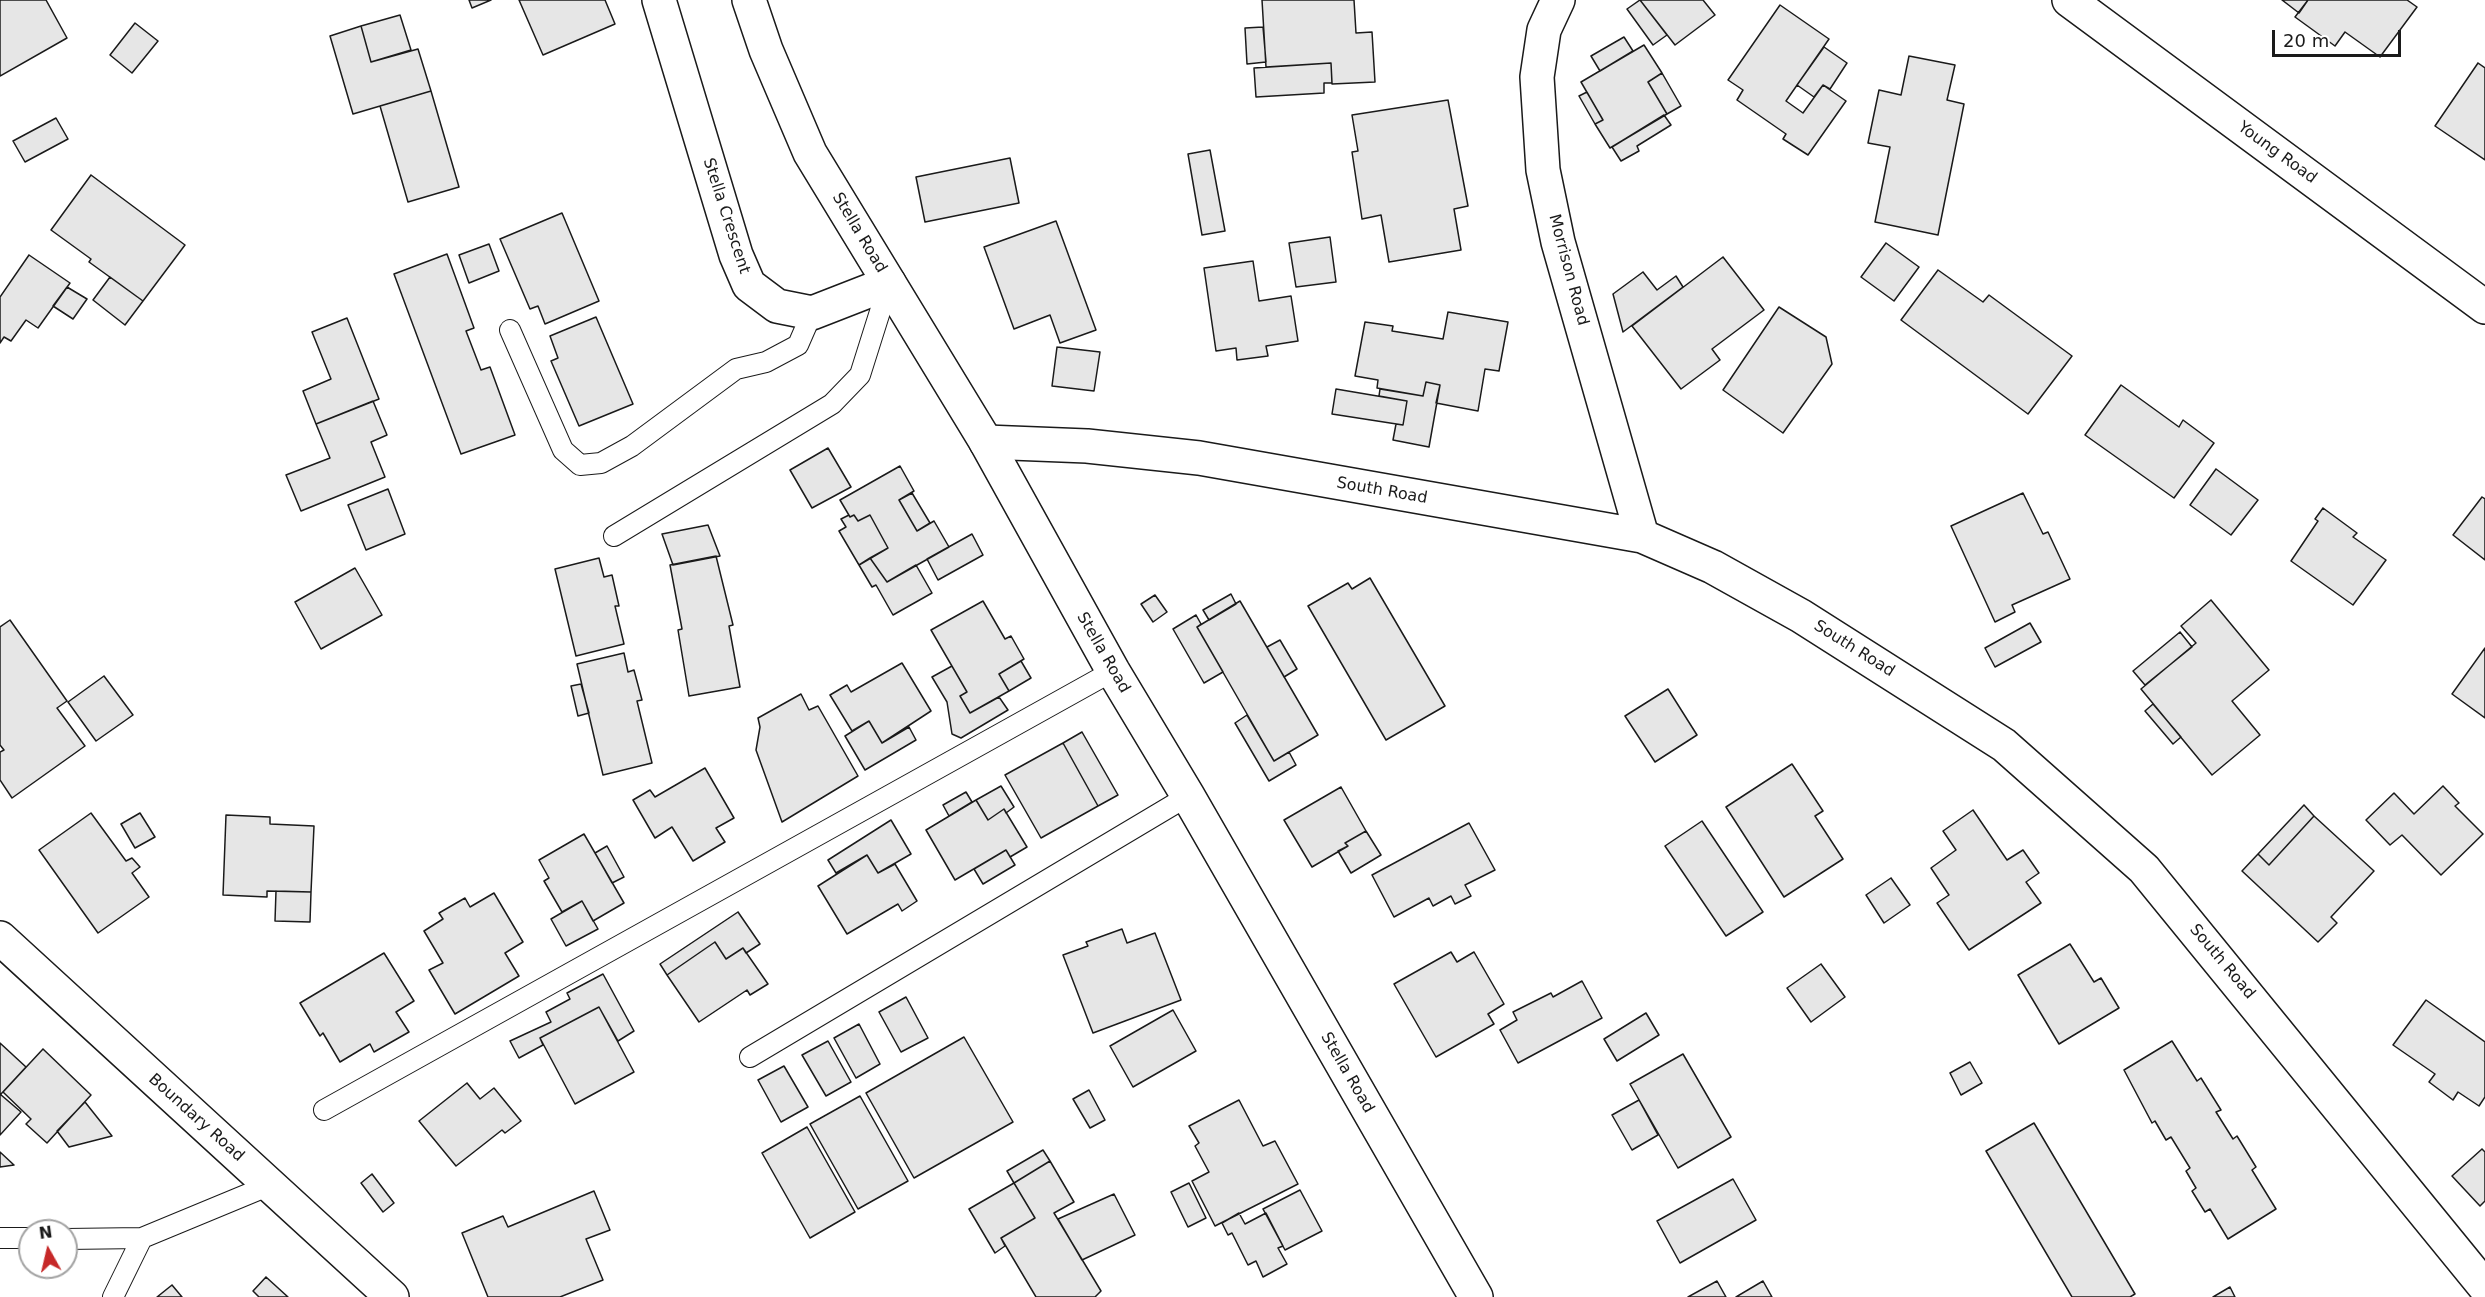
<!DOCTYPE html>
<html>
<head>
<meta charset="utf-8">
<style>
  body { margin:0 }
  #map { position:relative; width:2485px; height:1297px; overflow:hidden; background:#fff; font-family:"DejaVu Sans",sans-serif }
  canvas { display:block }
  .north { position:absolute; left:18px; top:1219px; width:60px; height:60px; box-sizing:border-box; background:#fff; border:2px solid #a3a3a3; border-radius:50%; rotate:352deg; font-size:16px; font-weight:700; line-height:24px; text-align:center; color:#1a1a1a }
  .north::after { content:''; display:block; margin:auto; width:21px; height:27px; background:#c62828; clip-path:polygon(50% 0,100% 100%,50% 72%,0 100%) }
  .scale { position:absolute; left:2272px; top:30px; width:129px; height:27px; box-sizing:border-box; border:3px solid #1a1a1a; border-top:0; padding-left:8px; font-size:18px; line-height:21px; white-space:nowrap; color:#1a1a1a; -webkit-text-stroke:4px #fff; paint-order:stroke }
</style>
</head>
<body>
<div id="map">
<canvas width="2485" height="1297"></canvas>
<div class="north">N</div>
<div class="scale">20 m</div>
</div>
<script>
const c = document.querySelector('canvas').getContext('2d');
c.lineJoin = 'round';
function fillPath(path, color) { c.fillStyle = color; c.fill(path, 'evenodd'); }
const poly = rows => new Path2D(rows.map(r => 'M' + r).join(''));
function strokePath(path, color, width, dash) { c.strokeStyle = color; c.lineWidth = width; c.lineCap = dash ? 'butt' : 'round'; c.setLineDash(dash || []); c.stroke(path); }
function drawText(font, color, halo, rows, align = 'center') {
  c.font = font + ' "DejaVu Sans",sans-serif'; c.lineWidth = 4.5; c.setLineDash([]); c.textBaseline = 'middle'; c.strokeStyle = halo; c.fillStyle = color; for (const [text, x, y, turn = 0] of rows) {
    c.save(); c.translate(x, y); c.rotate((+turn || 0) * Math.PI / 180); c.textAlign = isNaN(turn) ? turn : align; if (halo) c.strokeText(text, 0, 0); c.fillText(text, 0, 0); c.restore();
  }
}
const building = poly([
  [0,0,46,0,67,38,0,76,0,0],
  [469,0,491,0,472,8,469,0],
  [519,0,605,0,615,24,543,55,519,0],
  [1262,0,1354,0,1356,33,1372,32,1375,82,1332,84,1331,63,1266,67,1262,0],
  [1640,0,1703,0,1715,15,1675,45,1640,0],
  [1640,0,1667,35,1653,45,1627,9,1640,0],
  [2282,0,2308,0,2299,13,2282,0],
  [2308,0,2407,0,2417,7,2380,57,2345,32,2335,46,2295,17,2308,0],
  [1780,5,1829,39,1786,101,1803,113,1823,85,1846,101,1808,155,1783,139,1786,134,1737,100,1743,90,1728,80,1780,5],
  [400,15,411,50,371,62,361,26,400,15],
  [135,23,158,41,132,73,110,55,135,23],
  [361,26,371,62,418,49,431,91,353,114,330,36,361,26],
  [1263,27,1266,62,1247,64,1245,28,1263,27],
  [1624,37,1633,51,1600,71,1591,56,1624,37],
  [1644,45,1662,73,1648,82,1667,114,1610,148,1595,124,1603,120,1581,82,1644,45],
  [1824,47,1847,63,1830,89,1823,85,1814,97,1797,85,1824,47],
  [1909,56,1955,65,1947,100,1964,104,1938,235,1875,222,1890,147,1868,143,1879,90,1901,95,1909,56],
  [1331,63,1332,83,1324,83,1324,93,1256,97,1254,68,1331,63],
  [2478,63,2485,68,2485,160,2435,126,2478,63],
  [1662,73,1681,106,1667,114,1648,82,1662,73],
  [431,91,459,187,408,202,380,106,431,91],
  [1587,92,1603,120,1595,124,1579,96,1587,92],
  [1448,100,1468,206,1454,209,1461,250,1389,262,1381,215,1362,219,1352,152,1358,151,1352,115,1448,100],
  [1664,115,1671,125,1637,146,1639,151,1621,161,1612,147,1664,115],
  [56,118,68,139,25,162,13,141,56,118],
  [1210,150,1225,231,1202,235,1188,154,1210,150],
  [1010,158,1019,203,925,222,916,177,1010,158],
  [91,175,185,245,143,301,89,262,91,259,51,230,91,175],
  [562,213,599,301,545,324,538,306,530,309,500,239,562,213],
  [1056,221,1096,330,1060,343,1050,315,1014,329,984,247,1056,221],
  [1330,237,1336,282,1296,287,1289,243,1330,237],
  [1886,243,1919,267,1894,301,1861,277,1886,243],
  [489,244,499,271,469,283,459,255,489,244],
  [447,254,474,328,466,331,481,370,490,367,515,435,461,454,394,274,447,254],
  [29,255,70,283,38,328,26,320,11,341,4,337,0,343,0,297,29,255],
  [1723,257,1764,310,1712,349,1720,360,1681,389,1632,326,1723,257],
  [1253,261,1259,301,1291,296,1298,341,1266,346,1268,356,1237,360,1236,348,1216,351,1204,268,1253,261],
  [1938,270,1983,302,1989,295,2072,356,2028,414,1901,320,1938,270],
  [1643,272,1657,290,1676,276,1683,287,1623,332,1613,294,1643,272],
  [110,277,143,301,125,325,93,300,110,277],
  [67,287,87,299,73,319,53,306,67,287],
  [1779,307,1826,337,1832,364,1783,433,1723,390,1779,307],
  [1448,312,1508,322,1499,371,1485,369,1478,411,1436,403,1440,385,1426,382,1423,396,1377,388,1378,380,1355,376,1365,322,1393,326,1392,331,1443,339,1448,312],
  [596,317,633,404,579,426,551,361,558,358,550,336,596,317],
  [347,318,379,399,316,424,303,391,331,379,312,332,347,318],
  [1057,347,1100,352,1094,391,1052,386,1057,347],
  [1426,382,1440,385,1429,447,1393,440,1396,424,1403,425,1407,401,1379,396,1380,389,1423,396,1426,382],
  [2121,385,2179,427,2183,420,2214,443,2174,498,2085,435,2121,385],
  [1336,389,1407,401,1403,425,1332,414,1336,389],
  [373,401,387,435,371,442,385,477,301,511,286,475,330,458,316,424,373,401],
  [828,448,851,487,812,508,790,470,828,448],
  [900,466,914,491,899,500,917,531,934,521,949,547,887,582,870,558,888,548,870,515,858,521,854,515,850,517,840,500,900,466],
  [2216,469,2258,500,2231,535,2190,505,2216,469],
  [388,489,405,534,366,550,348,505,388,489],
  [912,493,930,523,917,531,899,500,912,493],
  [2023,493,2043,534,2048,532,2070,579,2012,605,2015,612,1995,622,1951,526,2023,493],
  [2482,497,2485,499,2485,560,2453,535,2482,497],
  [2323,508,2357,533,2353,537,2386,560,2353,605,2291,561,2318,521,2315,519,2323,508],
  [849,515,850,517,854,515,858,521,870,515,888,548,859,565,839,531,846,527,841,519,849,515],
  [708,525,720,556,673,565,662,534,708,525],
  [972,534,983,555,938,580,927,559,972,534],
  [716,556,733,625,729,626,740,687,689,696,678,630,682,629,670,565,716,556],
  [599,558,604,577,612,575,619,606,615,606,624,644,576,656,555,569,599,558],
  [870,558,887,582,916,565,932,593,893,615,876,585,872,587,859,565,870,558],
  [355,568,382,615,321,649,295,602,355,568],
  [1370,578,1445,706,1386,740,1308,606,1348,583,1352,589,1370,578],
  [1231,594,1236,604,1209,620,1203,610,1231,594],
  [1155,595,1167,612,1153,622,1141,604,1155,595],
  [2211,600,2269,670,2232,701,2260,735,2212,775,2141,689,2196,643,2181,626,2211,600],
  [983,601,1005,639,1011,636,1024,659,999,674,1009,691,970,713,960,696,967,692,931,630,983,601],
  [1240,601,1318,735,1274,761,1197,627,1240,601],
  [1196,615,1201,624,1197,627,1223,672,1204,683,1173,629,1196,615],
  [10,620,67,701,57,708,85,746,12,798,0,780,0,752,4,750,0,745,0,627,10,620],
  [2030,623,2041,642,1995,667,1985,648,2030,623],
  [2180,632,2192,647,2145,685,2133,671,2180,632],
  [1280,640,1297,669,1284,677,1267,647,1280,640],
  [2485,648,2485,718,2452,694,2485,648],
  [624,653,628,672,634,670,642,700,637,701,652,763,603,775,577,664,624,653],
  [1021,661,1031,678,1009,691,999,674,1021,661],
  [902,663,931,711,882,743,869,721,852,731,830,695,847,685,851,692,902,663],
  [952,666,967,692,960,696,970,713,999,697,1008,710,961,738,952,734,947,702,932,677,952,666],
  [104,676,133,715,96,741,68,702,104,676],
  [581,684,589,713,578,716,571,686,581,684],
  [1668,689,1697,735,1655,762,1625,716,1668,689],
  [801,694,809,710,818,706,858,776,782,822,756,750,760,727,758,718,801,694],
  [2153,704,2181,737,2173,744,2145,711,2153,704],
  [1247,715,1274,761,1289,752,1296,765,1269,781,1235,723,1247,715],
  [869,721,882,743,909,727,916,740,865,770,845,736,869,721],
  [1082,732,1118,795,1098,806,1063,743,1082,732],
  [1063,743,1098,806,1041,838,1005,775,1063,743],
  [1792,764,1823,811,1815,816,1843,859,1784,897,1726,807,1792,764],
  [705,768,734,818,716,828,725,842,693,861,672,827,655,838,633,800,650,790,655,797,705,768],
  [1001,786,1014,807,1006,813,1004,809,988,820,976,800,1001,786],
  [2443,786,2459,803,2455,806,2483,834,2441,875,2402,835,2390,845,2366,820,2394,793,2414,814,2443,786],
  [1341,787,1366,831,1345,843,1348,846,1312,867,1284,820,1341,787],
  [966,792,972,802,949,816,943,805,966,792],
  [976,800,988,820,1004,809,1027,847,1010,857,1006,850,955,880,926,830,976,800],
  [2304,805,2314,816,2269,865,2258,854,2304,805],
  [1973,810,2007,860,2023,850,2039,873,2026,882,2041,903,1969,950,1937,903,1949,895,1931,868,1956,850,1943,831,1973,810],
  [91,813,126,861,132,858,140,867,132,873,149,897,98,933,39,850,91,813],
  [140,813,155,837,135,848,121,824,140,813],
  [226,815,270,817,270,824,314,826,311,892,267,891,267,897,223,895,226,815],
  [2314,816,2374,871,2331,917,2337,923,2318,942,2242,871,2258,854,2269,865,2314,816],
  [891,820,911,854,878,873,867,855,836,873,828,860,891,820],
  [1702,821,1763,912,1726,936,1665,846,1702,821],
  [1469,823,1495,870,1465,885,1471,896,1455,904,1451,896,1433,906,1429,898,1394,917,1372,875,1469,823],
  [1366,831,1381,855,1351,873,1338,851,1348,846,1345,843,1366,831],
  [584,834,624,903,593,921,582,901,562,912,544,881,549,878,539,860,584,834],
  [607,846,624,877,612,883,595,853,607,846],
  [1006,850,1015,865,983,884,974,869,1006,850],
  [867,855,878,873,895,864,917,901,902,911,898,904,847,934,818,886,867,855],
  [1891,878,1910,905,1884,923,1866,895,1891,878],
  [276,891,311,892,310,922,275,921,276,891],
  [494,893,523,942,505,953,519,976,455,1014,429,970,443,963,424,931,443,919,439,913,465,898,470,907,494,893],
  [582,901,598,929,566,946,551,919,582,901],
  [738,912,760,944,746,953,743,948,726,959,715,942,667,975,660,964,738,912],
  [1122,929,1127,943,1155,933,1181,1000,1093,1033,1063,955,1088,946,1086,942,1122,929],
  [715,942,726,959,743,948,768,984,750,995,747,990,699,1022,667,975,715,942],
  [2070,944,2094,982,2101,978,2119,1008,2059,1044,2018,975,2070,944],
  [1451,952,1457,962,1474,952,1504,1004,1488,1014,1494,1024,1436,1057,1394,984,1451,952],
  [384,953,414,1001,396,1012,409,1032,374,1052,370,1044,340,1062,323,1033,320,1036,300,1003,384,953],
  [1821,964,1845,997,1811,1022,1787,988,1821,964],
  [603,974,634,1031,618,1041,599,1007,540,1038,543,1045,519,1058,510,1041,551,1022,546,1012,570,999,567,993,603,974],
  [1582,981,1602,1018,1518,1063,1500,1030,1517,1020,1513,1012,1551,993,1553,997,1582,981],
  [906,997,928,1038,901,1052,879,1012,906,997],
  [2426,1000,2485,1042,2485,1097,2479,1106,2458,1092,2453,1100,2429,1082,2435,1074,2393,1045,2426,1000],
  [599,1007,634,1072,575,1104,540,1038,599,1007],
  [1173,1010,1196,1051,1133,1087,1110,1046,1173,1010],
  [1646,1013,1659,1035,1617,1061,1604,1039,1646,1013],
  [859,1024,880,1064,856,1078,834,1038,859,1024],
  [964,1037,1013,1122,914,1178,866,1093,964,1037],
  [828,1041,851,1082,826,1096,802,1055,828,1041],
  [2172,1041,2197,1081,2201,1078,2221,1110,2216,1112,2233,1139,2237,1136,2256,1167,2252,1170,2276,1209,2228,1239,2210,1209,2205,1212,2192,1191,2196,1188,2186,1171,2190,1168,2171,1137,2166,1140,2155,1121,2152,1123,2124,1070,2172,1041],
  [0,1043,26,1067,1,1094,0,1094,0,1043],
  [43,1049,91,1095,47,1143,26,1124,31,1119,3,1092,43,1049],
  [1683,1054,1731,1137,1678,1168,1630,1084,1683,1054],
  [1970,1062,1982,1083,1961,1095,1950,1073,1970,1062],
  [784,1066,808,1107,781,1122,758,1080,784,1066],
  [467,1083,480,1099,494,1088,521,1121,505,1133,502,1130,456,1166,419,1121,467,1083],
  [1089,1090,1105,1120,1090,1128,1073,1099,1089,1090],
  [0,1094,21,1112,0,1135,0,1094],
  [860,1096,908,1181,858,1209,810,1124,860,1096],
  [1239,1100,1263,1146,1275,1141,1298,1184,1215,1226,1192,1181,1209,1172,1195,1146,1199,1143,1189,1126,1239,1100],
  [1639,1100,1658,1135,1632,1150,1612,1115,1639,1100],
  [85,1102,112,1136,69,1147,57,1131,85,1102],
  [2034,1123,2135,1294,2130,1297,2072,1297,1986,1151,2034,1123],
  [807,1127,855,1212,810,1238,762,1153,807,1127],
  [2482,1149,2485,1152,2485,1201,2480,1206,2452,1176,2482,1149],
  [1043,1150,1050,1161,1014,1183,1007,1171,1043,1150],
  [0,1152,14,1165,0,1167,0,1152],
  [1050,1161,1074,1202,1054,1213,1101,1291,1095,1297,1036,1297,1001,1238,1035,1218,1014,1183,1050,1161],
  [372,1174,394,1203,383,1212,361,1183,372,1174],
  [1733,1179,1756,1220,1680,1263,1657,1221,1733,1179],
  [1014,1183,1035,1218,1001,1238,1005,1246,995,1253,969,1209,1014,1183],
  [1189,1183,1206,1218,1188,1227,1171,1192,1189,1183],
  [1300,1190,1322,1231,1285,1250,1263,1209,1300,1190],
  [594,1191,610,1230,586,1239,603,1280,560,1297,488,1297,462,1233,503,1216,508,1227,594,1191],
  [1114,1194,1135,1235,1082,1260,1058,1219,1114,1194],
  [1239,1213,1245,1224,1266,1213,1283,1246,1278,1248,1287,1264,1263,1277,1256,1261,1248,1265,1232,1233,1228,1235,1222,1223,1239,1213],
  [266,1277,288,1297,259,1297,253,1291,266,1277],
  [1717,1281,1726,1297,1688,1297,1717,1281],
  [1763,1281,1772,1297,1736,1297,1763,1281],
  [172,1285,182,1297,157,1297,172,1285],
  [2230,1287,2235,1297,2213,1297,2230,1287]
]);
fillPath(building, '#e6e6e6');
strokePath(building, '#1a1a1a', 1.5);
const service = poly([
  [510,330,563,450,580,465,601,463,632,446,736,369,766,362,798,345,812,313],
  [614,536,832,404,860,375,889,283],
  [750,1057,1188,796],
  [324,1110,1113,671],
  [0,1238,30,1238],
  [66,1239,142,1238,270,1185],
  [113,1297,142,1238]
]);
const minor = poly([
  [659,0,736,255,749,285,777,306,812,313,889,283],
  [1558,0,1544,30,1537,77,1543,170,1558,242,1642,536],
  [2069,0,2485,307],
  [986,442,1087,446,1199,458,1642,536,1713,567,1801,616,2004,745,2144,869,2485,1287],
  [0,938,392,1297]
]);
const secondary = poly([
  [749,0,766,50,810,153,986,442,1113,671,1188,796,1476,1297]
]);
strokePath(service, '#1a1a1a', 22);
strokePath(minor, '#1a1a1a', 36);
strokePath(secondary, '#1a1a1a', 36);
strokePath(service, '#fff', 20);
strokePath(minor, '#fff', 33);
strokePath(secondary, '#fff', 33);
drawText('16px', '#1a1a1a', '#fff', [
  ["Young Road",2277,153,36],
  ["Stella Crescent",726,216,72],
  ["Stella Road",859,233,59],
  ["Morrison Road",1568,270,75],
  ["South Road",1382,491,10],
  ["South Road",1854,649,32],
  ["Stella Road",1103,653,60],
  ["South Road",2222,962,50],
  ["Stella Road",1347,1073,60],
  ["Boundary Road",196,1118,42]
]);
</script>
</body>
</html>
